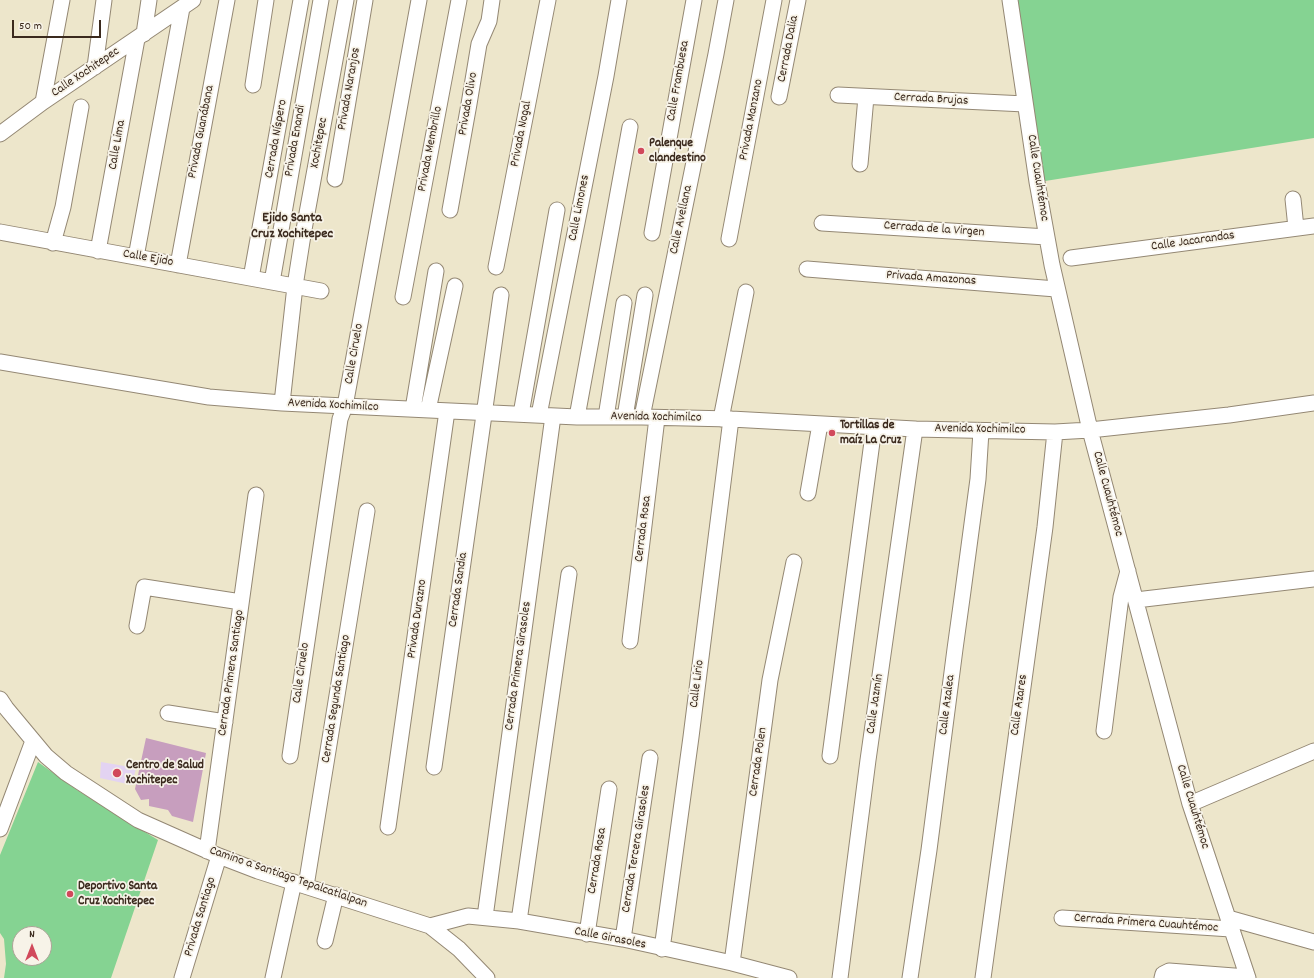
<!DOCTYPE html>
<html>
<head>
<meta charset="utf-8">
<style>
  body { margin:0 }
  #map { position:relative; width:1314px; height:978px; overflow:hidden; background:#ede6cb; font-family:Dekko,sans-serif }
  canvas { display:block }
  .north { position:absolute; left:12px; top:926px; width:40px; height:40px; box-sizing:border-box; background:#f7f3e8; border:1px solid #aca397; border-radius:50%; rotate:0deg; font-size:11px; font-weight:700; line-height:16px; text-align:center; color:#3b2a1e }
  .north::after { content:''; display:block; margin:auto; width:14px; height:18px; background:#d1495b; clip-path:polygon(50% 0,100% 100%,50% 72%,0 100%) }
  .scale { position:absolute; left:12px; top:20px; width:89px; height:18px; box-sizing:border-box; border:2px solid #3b2a1e; border-top:0; padding-left:5px; font-size:12px; line-height:14px; white-space:nowrap; color:#3b2a1e; -webkit-text-stroke:3px #f7f3e8; paint-order:stroke }
</style>
</head>
<body>
<div id="map">
<canvas width="1314" height="978"></canvas>
<div class="north">N</div>
<div class="scale">50 m</div>
</div>
<script>
const c = document.querySelector('canvas').getContext('2d');
c.lineJoin = 'round';
function fillPath(path, color) { c.fillStyle = color; c.fill(path, 'evenodd'); }
const poly = rows => new Path2D(rows.map(r => 'M' + r).join(''));
function strokePath(path, color, width, dash) { c.strokeStyle = color; c.lineWidth = width; c.lineCap = dash ? 'butt' : 'round'; c.setLineDash(dash || []); c.stroke(path); }
function drawText(font, color, halo, rows, align = 'center') {
  c.font = font + ' Dekko,sans-serif'; c.lineWidth = 3.5; c.setLineDash([]); c.textBaseline = 'middle'; c.strokeStyle = halo; c.fillStyle = color; for (const [text, x, y, turn = 0] of rows) {
    c.save(); c.translate(x, y); c.rotate((+turn || 0) * Math.PI / 180); c.textAlign = isNaN(turn) ? turn : align; if (halo) c.strokeText(text, 0, 0); c.fillText(text, 0, 0); c.restore();
  }
}
fillPath(poly([
  [101,762,136,768,132,785,100,778]
]), '#e3d3f2');
fillPath(poly([
  [1013,0,1314,0,1314,138,1039,182],
  [38,762,77,790,158,840,111,978,4,978,6,964,4,939,0,933,0,855],
  [20,934,44,934,44,958,20,958]
]), '#85d392');
fillPath(poly([
  [146,738,206,753,193,822,172,816,168,810,149,806,149,799,141,800,135,789]
]), '#c79ebe');
const minor = poly([
  [1010,0,1037,182,1052,265,1090,430,1190,804,1248,978],
  [144,34,149,0],
  [95,67,104,0],
  [253,85,266,0],
  [838,95,1025,104],
  [779,97,798,0],
  [43,102,62,0],
  [0,134,43,102,193,0],
  [860,164,866,97],
  [335,179,365,0],
  [1293,199,1296,228],
  [450,210,469,104,479,44,489,21,492,0],
  [822,223,1047,237],
  [0,232,321,291],
  [652,233,694,0],
  [729,239,774,0],
  [53,243,63,207,81,107],
  [98,251,137,39],
  [136,257,182,8],
  [1071,258,1314,226],
  [178,265,227,0],
  [496,267,548,0],
  [807,269,1056,289],
  [251,278,301,0],
  [272,282,321,0],
  [403,297,459,0],
  [0,362,209,397,282,403,577,417,642,417,731,419,915,429,1055,432,1090,430,1229,415,1314,403],
  [282,403,295,286,303,235,346,0],
  [413,409,436,271],
  [428,410,455,286],
  [521,414,557,210],
  [539,415,606,76,619,0],
  [577,417,630,127],
  [606,417,624,303],
  [625,417,645,295],
  [642,417,716,54,726,0],
  [721,419,746,292],
  [808,493,820,424],
  [1136,600,1314,579],
  [137,626,144,587,241,602],
  [630,641,657,418],
  [0,699,6,708,46,756,66,773,138,820,219,856,258,871,430,926,459,949,487,978],
  [168,713,225,722],
  [1104,731,1121,597,1128,571],
  [290,756,340,419,345,406,419,0],
  [830,756,874,427],
  [434,767,501,295],
  [1190,804,1314,751],
  [388,827,447,411],
  [0,829,33,741],
  [207,851,256,495],
  [306,886,367,511],
  [485,917,553,416],
  [1062,918,1231,929],
  [1228,918,1314,942],
  [519,921,569,574],
  [430,926,468,916,519,921,623,939,732,963,789,978],
  [587,934,609,789],
  [623,939,650,758],
  [325,941,336,895],
  [662,949,691,737,731,419],
  [732,963,770,680,794,562],
  [182,978,219,856],
  [273,978,294,882],
  [840,978,868,760,915,429],
  [910,978,929,850,955,649,963,591,978,479,981,431],
  [983,978,1045,527,1055,432],
  [1162,978,1163,974,1169,971,1247,977]
]);
strokePath(minor, '#948874', 17);
strokePath(minor, '#fff', 15);
for (const [x, y, r, color] of [
  [641,151,4,"#d1495b"],
  [832,433,4,"#d1495b"],
  [117,773,5,"#d1495b"],
  [70,894,4,"#d1495b"]
]) { const dot = new Path2D(); dot.arc(x, y, r, 0, 2 * Math.PI); c.fillStyle = color; c.fill(dot); strokePath(dot, '#f7f3e8', 1.5); }
drawText('13px', '#3b2a1e', '#f7f3e8', [
  ["Cerrada Dalia",789,49,-79],
  ["Calle Xochitepec",86,73,-34],
  ["Calle Frambuesa",679,81,-80],
  ["Privada Naranjos",350,89,-80],
  ["Cerrada Brujas",931,100,3],
  ["Privada Olivo",469,104,-80],
  ["Privada Manzano",752,120,-79],
  ["Privada Guanábana",202,132,-79],
  ["Privada Nogal",522,134,-79],
  ["Cerrada Níspero",277,139,-80],
  ["Privada Enandi",296,141,-80],
  ["Xochitepec",320,143,-80],
  ["Calle Lima",118,145,-80],
  ["Privada Membrillo",431,149,-79],
  ["Calle Cuauhtémoc",1037,178,81],
  ["Calle Limones",580,208,-79],
  ["Calle Avellana",682,220,-78],
  ["Cerrada de la Virgen",934,230,4],
  ["Calle Jacarandas",1193,242,-8],
  ["Calle Ejido",148,259,10],
  ["Privada Amazonas",931,279,4],
  ["Calle Ciruelo",355,354,-80],
  ["Avenida Xochimilco",333,406,3],
  ["Avenida Xochimilco",656,418,1],
  ["Avenida Xochimilco",980,430,1],
  ["Calle Cuauhtémoc",1107,494,75],
  ["Cerrada Rosa",644,529,-83],
  ["Cerrada Sandia",459,590,-82],
  ["Privada Durazno",418,619,-82],
  ["Cerrada Primera Girasoles",519,666,-82],
  ["Cerrada Primera Santiago",232,673,-82],
  ["Calle Ciruelo",302,673,-82],
  ["Calle Lirio",698,684,-83],
  ["Cerrada Segunda Santiago",337,699,-81],
  ["Calle Jazmín",876,704,-82],
  ["Calle Azalea",948,705,-83],
  ["Calle Azares",1020,705,-82],
  ["Cerrada Polen",759,762,-82],
  ["Calle Cuauhtémoc",1192,807,73],
  ["Cerrada Tercera Girasoles",637,849,-81],
  ["Cerrada Rosa",598,861,-81],
  ["Camino a Santiago Tepalcatlalpan",288,878,19],
  ["Privada Santiago",201,917,-73],
  ["Cerrada Primera Cuauhtémoc",1146,924,4],
  ["Calle Girasoles",610,939,11]
]);
drawText('bold 13px', '#3b2a1e', '#f7f3e8', [
  ["Palenque",649,144],
  ["clandestino",649,159],
  ["Tortillas de",840,426],
  ["maíz La Cruz",840,441],
  ["Centro de Salud",126,766],
  ["Xochitepec",126,781],
  ["Deportivo Santa",78,887],
  ["Cruz Xochitepec",78,902]
], 'left');
drawText('bold 14px', '#3b2a1e', '#f7f3e8', [
  ["Ejido Santa",292,219],
  ["Cruz Xochitepec",292,235]
]);
</script>
</body>
</html>
